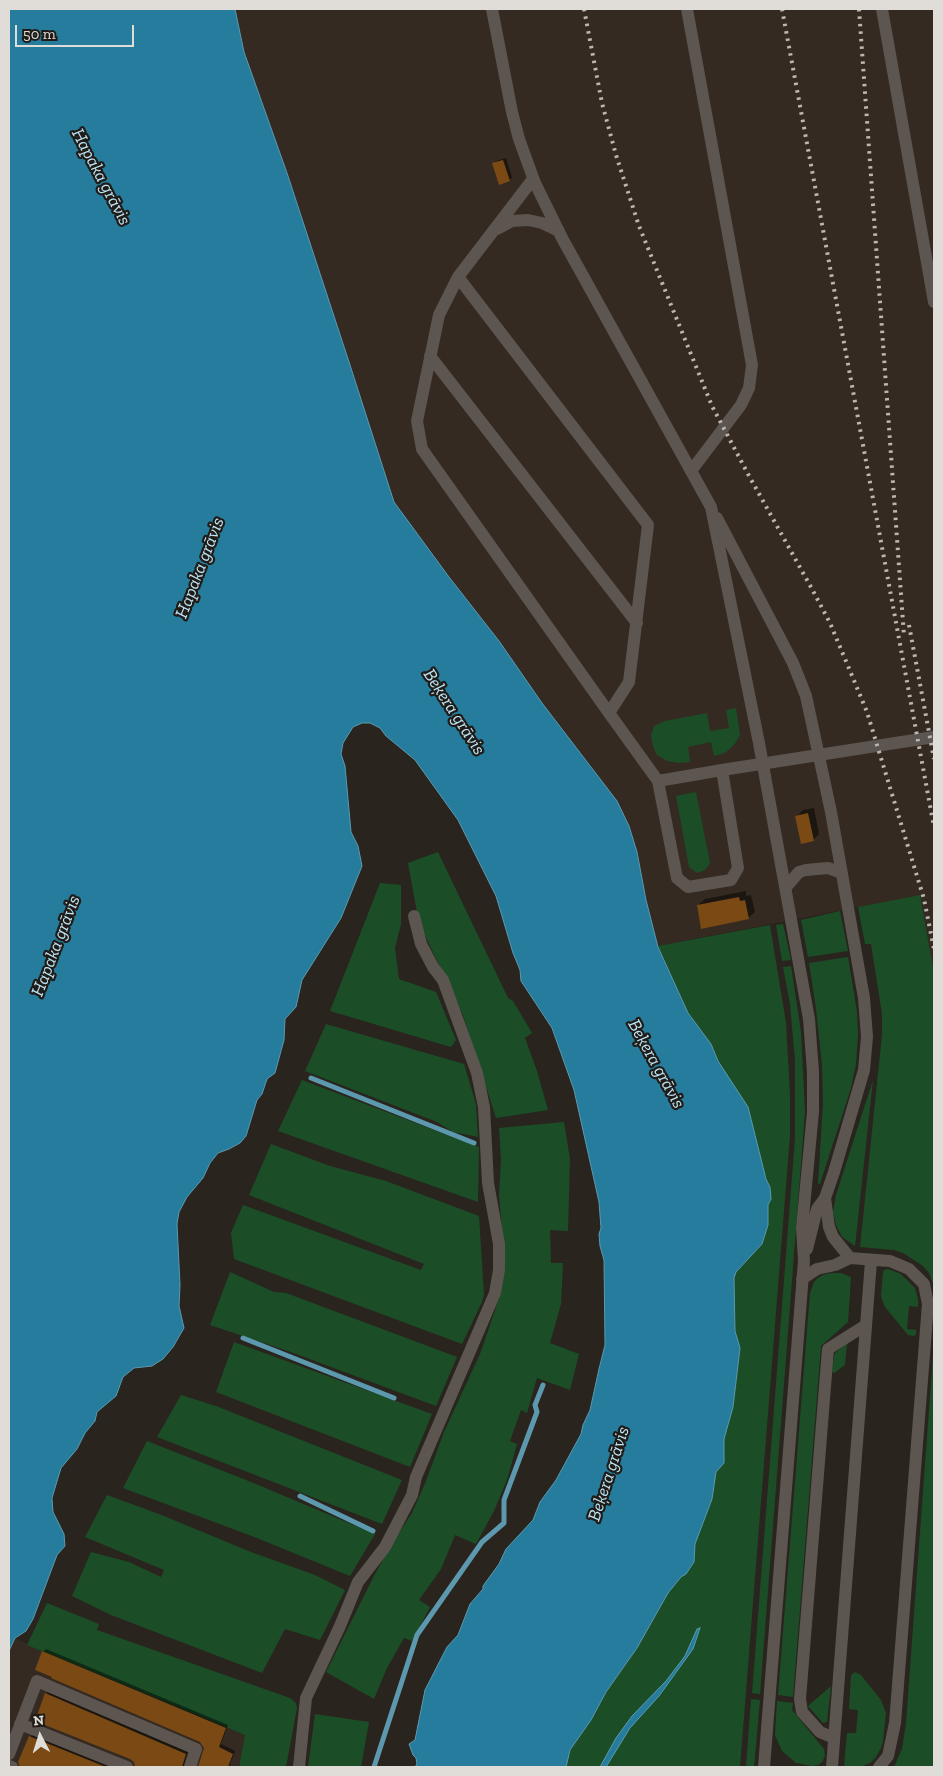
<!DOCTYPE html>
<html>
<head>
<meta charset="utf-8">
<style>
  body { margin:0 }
  #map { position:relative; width:943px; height:1776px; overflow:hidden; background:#2a241f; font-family:"Zilla Slab",serif }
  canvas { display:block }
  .frame { position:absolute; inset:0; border:10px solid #e0dcd8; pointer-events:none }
  .north { position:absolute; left:15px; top:1711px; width:50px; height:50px; -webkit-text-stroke:4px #201b16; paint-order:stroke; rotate:355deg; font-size:14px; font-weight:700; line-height:20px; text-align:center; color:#e0dcd8 }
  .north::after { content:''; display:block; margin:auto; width:18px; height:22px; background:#e0dcd8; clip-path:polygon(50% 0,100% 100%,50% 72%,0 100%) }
  .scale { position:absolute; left:15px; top:25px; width:119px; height:22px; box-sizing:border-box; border:2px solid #e0dcd8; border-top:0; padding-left:6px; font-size:15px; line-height:18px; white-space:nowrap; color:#e0dcd8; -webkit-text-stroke:4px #201b16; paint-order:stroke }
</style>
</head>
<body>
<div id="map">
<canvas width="943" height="1776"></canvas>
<div class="frame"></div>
<div class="north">N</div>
<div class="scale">50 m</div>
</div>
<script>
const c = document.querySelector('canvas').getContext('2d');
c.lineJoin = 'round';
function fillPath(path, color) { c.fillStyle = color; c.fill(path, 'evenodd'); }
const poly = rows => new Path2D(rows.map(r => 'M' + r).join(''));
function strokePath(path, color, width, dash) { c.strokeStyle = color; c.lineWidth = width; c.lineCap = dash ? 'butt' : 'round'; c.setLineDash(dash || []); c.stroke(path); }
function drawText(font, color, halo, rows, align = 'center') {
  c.font = font + ' "Zilla Slab",serif'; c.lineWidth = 4.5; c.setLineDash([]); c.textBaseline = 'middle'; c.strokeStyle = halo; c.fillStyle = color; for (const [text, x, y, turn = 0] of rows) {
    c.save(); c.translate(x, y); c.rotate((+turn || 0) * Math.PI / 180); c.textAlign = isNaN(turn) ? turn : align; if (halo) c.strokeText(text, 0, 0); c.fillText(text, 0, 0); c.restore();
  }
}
fillPath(poly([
  [235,9,934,9,934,973,920,895,658,946,646,900,637,852,595,771,542,703,499,641,449,577,394,502,350,365,287,173,244,52],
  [15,1638,42,1651,245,1735,239,1767,9,1767,9,1653]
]), '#352a21');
fillPath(poly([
  [736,708,740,735,734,745,725,753,714,756,711,742,688,747,690,762,679,763,667,761,657,755,653,746,651,736,654,726,665,721,707,713,710,731,729,728,726,710],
  [696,792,710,863,705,870,697,873,689,867,676,796],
  [438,852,508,998,513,1001,532,1033,525,1038,537,1071,548,1110,496,1118,463,1015,419,923,408,863],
  [380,883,401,885,401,924,395,948,399,979,436,992,456,1040,451,1047,330,1011],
  [920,895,934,973,934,1286,929,1273,923,1266,903,1253,894,1250,860,1247,882,1035,882,1014,871,944,865,944,858,907],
  [840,911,848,951,808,957,801,920],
  [783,924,791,960,782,961,776,925],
  [770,925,786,1023,790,1095,790,1135,740,1767,566,1767,570,1751,591,1720,606,1692,637,1648,668,1593,681,1577,686,1574,694,1562,695,1544,712,1499,716,1472,723,1463,724,1439,733,1407,740,1348,735,1331,734,1278,736,1272,762,1244,768,1225,768,1205,771,1199,770,1187,711,1044,688,1013,658,946],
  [848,957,857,1012,858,1034,856,1064,851,1088,820,1184,818,1184,823,1103,822,1065,816,1008,809,963],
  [791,966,801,1032,805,1112,760,1694,752,1693,795,1138,795,1061,790,1004,783,967],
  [326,1024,464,1064,476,1104,478,1137,453,1132,437,1122,305,1071],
  [302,1080,479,1147,478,1202,278,1131],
  [873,1080,855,1246,842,1237,836,1225,833,1212,836,1195],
  [564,1122,570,1159,568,1231,550,1230,551,1263,563,1263,561,1304,550,1343,579,1354,570,1390,537,1378,527,1413,521,1410,510,1441,517,1444,507,1480,494,1511,476,1544,455,1535,441,1569,419,1600,430,1607,412,1641,404,1638,387,1668,374,1699,326,1672,374,1576,391,1545,412,1513,426,1481,444,1432,480,1354,501,1293,502,1229,499,1196,501,1160,499,1128],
  [271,1144,330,1166,386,1181,479,1216,484,1295,482,1302,462,1344,234,1259,231,1233,243,1205,421,1270,424,1264,249,1195],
  [888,1269,901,1274,915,1288,918,1299,918,1307,909,1306,907,1329,916,1330,916,1334,914,1336,908,1335,885,1307,883,1302,881,1296,883,1273,884,1270],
  [230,1272,274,1292,286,1293,457,1357,436,1406,288,1351,210,1325],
  [831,1273,841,1273,851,1277,848,1322,821,1346,793,1697,778,1695,810,1293,814,1282,818,1278,823,1275],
  [234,1342,432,1414,410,1467,216,1392],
  [934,1342,934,1767,894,1767,902,1749,906,1723],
  [847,1343,845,1365,834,1373,832,1372,834,1356,835,1353],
  [181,1395,216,1406,402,1480,382,1524,157,1437],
  [147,1441,251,1482,375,1534,350,1576,257,1538,123,1488],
  [107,1495,159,1514,251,1552,315,1575,345,1590,320,1640,285,1629,262,1673,111,1615,72,1596,91,1552,129,1562,161,1577,164,1570,85,1537],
  [47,1603,99,1624,97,1630,290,1698,296,1703,297,1708,286,1767,239,1767,245,1735,27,1645],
  [855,1672,861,1675,881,1700,886,1713,883,1741,881,1748,876,1757,870,1763,860,1767,844,1767,847,1733,856,1733,858,1710,849,1709,851,1675],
  [831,1686,827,1722,823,1723,808,1706],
  [751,1699,760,1700,754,1767,746,1767],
  [777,1701,793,1703,792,1710,824,1749,825,1756,822,1762,818,1765,812,1766,796,1763,782,1751,775,1735],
  [315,1714,369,1722,361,1767,308,1767]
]), '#1b4e27');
const water = poly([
  [9,9,235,9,244,52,287,173,350,365,394,502,449,577,499,641,542,703,617,801,629,826,637,852,646,900,658,947,688,1013,711,1044,718,1061,748,1107,766,1179,770,1187,771,1199,768,1205,768,1225,762,1244,736,1272,734,1278,735,1331,740,1348,733,1407,724,1439,724,1463,716,1472,712,1499,695,1544,694,1562,686,1574,681,1577,668,1593,637,1648,606,1692,591,1720,570,1750,566,1767,415,1767,417,1764,416,1758,413,1755,409,1744,415,1740,425,1690,447,1647,458,1635,470,1604,483,1589,483,1586,499,1564,506,1549,533,1520,540,1502,556,1480,581,1434,583,1425,590,1410,599,1369,605,1345,604,1260,600,1246,599,1234,601,1228,599,1202,574,1090,552,1028,521,981,520,970,513,953,496,896,458,820,415,760,386,736,380,728,370,723,362,723,353,727,343,743,341,754,345,766,351,832,358,846,362,866,341,918,302,980,296,1007,285,1019,284,1040,275,1073,267,1079,262,1094,257,1100,246,1136,240,1143,229,1149,218,1153,210,1163,203,1178,187,1197,179,1212,177,1224,180,1285,179,1306,184,1328,173,1347,163,1359,152,1366,134,1368,123,1377,116,1396,97,1412,95,1421,85,1433,77,1449,61,1468,52,1498,53,1512,64,1534,65,1546,57,1555,33,1619,26,1631,15,1638,9,1651,9,9],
  [700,1628,693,1649,659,1696,630,1728,606,1767,600,1767,616,1738,632,1716,666,1681,685,1656,697,1629,700,1628]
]);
fillPath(water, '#257c9c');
strokePath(water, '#5d99ae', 1);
fillPath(poly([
  [506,158,512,177,510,180,500,183,493,164,496,161],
  [814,808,819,834,813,840,797,816,803,810],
  [746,891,746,896,751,895,755,912,748,918,698,905,705,899],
  [46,1649,228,1725,221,1744,235,1751,229,1767,199,1767,205,1752,204,1744,43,1652],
  [49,1691,188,1751,184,1765,186,1767,136,1767,135,1762,46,1694],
  [33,1734,115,1767,25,1767,24,1765,20,1767,20,1762,30,1737]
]), '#0007');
strokePath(poly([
  [311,1078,474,1143],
  [243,1338,394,1398],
  [300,1496,373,1531],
  [374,1767,417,1635,482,1542,504,1523,504,1500,537,1412,535,1405,543,1385]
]), '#5d99ae', 5);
fillPath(poly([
  [503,160,510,181,499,185,492,163],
  [808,813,814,841,801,844,795,816],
  [739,897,740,901,745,900,749,919,701,929,697,905],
  [42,1651,226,1728,219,1747,233,1754,228,1767,198,1767,204,1748,200,1742,51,1678,52,1677,35,1670],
  [45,1693,186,1754,182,1767,135,1767,134,1762,130,1759,35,1721],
  [29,1736,106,1767,20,1767,18,1762]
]), '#7b4a14');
strokePath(poly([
  [492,9,512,112,519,139,535,183,562,238,711,507,759,743,809,1019,813,1072,813,1112,802,1228,804,1261,764,1767],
  [687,9,752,365,749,388,741,405,691,471],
  [882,9,934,302],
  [533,179,458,277,439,315,417,421,422,449,609,713,658,781,722,770,934,737],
  [497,229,512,221,528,220,542,223,559,231],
  [458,277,648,525,629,682,609,713],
  [430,356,637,623],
  [717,518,793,663,806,696,831,812,864,998,867,1037,864,1070,834,1172,825,1198,817,1209,807,1249],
  [658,781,677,878,688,887,731,880,738,868,722,770],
  [786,887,799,872,806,870,828,868,842,873],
  [825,1198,829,1227,833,1237,850,1258],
  [802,1279,817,1269,835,1265,850,1258,890,1261,909,1269,924,1284,928,1304,895,1723,888,1756,879,1767],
  [20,1724,127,1767],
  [834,1738,820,1732,802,1712,800,1699,828,1349,866,1325],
  [9,1754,37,1681,196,1749,190,1767],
  [9,1766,12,1767],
  [299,1767,306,1698,340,1626,358,1582,385,1547,412,1495,416,1477,495,1293,499,1270,499,1244,488,1183,484,1107,477,1073,443,980,433,967,421,944,414,916],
  [832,1767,871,1261]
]), '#5c5550', 12);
strokePath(poly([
  [584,9,602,103,616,155,639,226,712,406,748,474,812,589,830,623,848,666,867,712,877,745,924,899,934,949],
  [782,9,934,827],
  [859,9,904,636],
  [909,625,934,759]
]), '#bbb6b2', 4, [2.5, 5]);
drawText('italic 18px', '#bbe4f6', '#201b16', [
  ["Hapaka grāvis",101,177,62],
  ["Hapaka grāvis",200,568,-69],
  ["Beķera grāvis",454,712,57],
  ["Hapaka grāvis",56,946,-69],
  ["Beķera grāvis",656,1064,61],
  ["Beķera grāvis",609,1474,-72]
]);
</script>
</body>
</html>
